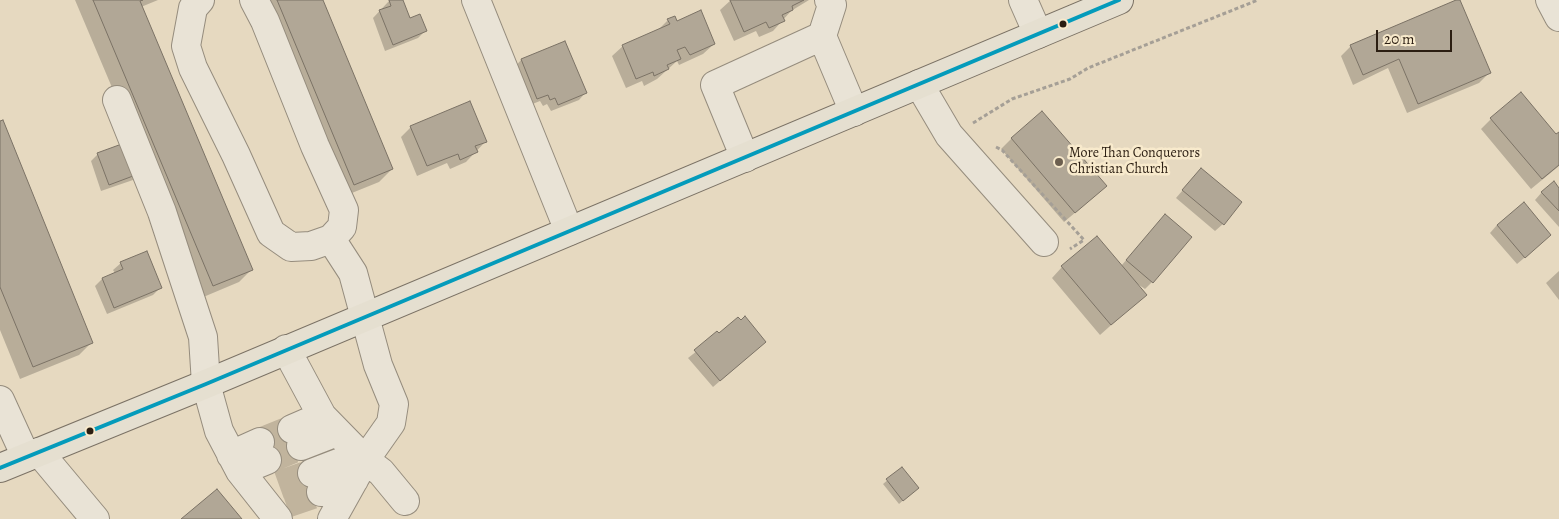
<!DOCTYPE html>
<html>
<head>
<meta charset="utf-8">
<style>
  body { margin:0 }
  #map { position:relative; width:1559px; height:519px; overflow:hidden; background:#e6d9c0; font-family:Alegreya,serif }
  canvas { display:block }
  .scale { position:absolute; left:1376px; top:30px; width:76px; height:22px; box-sizing:border-box; border:2px solid #2b1e12; border-top:0; padding-left:6px; font-size:15px; line-height:18px; white-space:nowrap; color:#2b1e12; -webkit-text-stroke:4px #f8eacc; paint-order:stroke }
</style>
</head>
<body>
<div id="map">
<canvas width="1559" height="519"></canvas>
<div class="scale">20 m</div>
</div>
<script>
const c = document.querySelector('canvas').getContext('2d');
c.lineJoin = 'round';
function fillPath(path, color) { c.fillStyle = color; c.fill(path, 'evenodd'); }
const poly = rows => new Path2D(rows.map(r => 'M' + r).join(''));
function strokePath(path, color, width, dash) { c.strokeStyle = color; c.lineWidth = width; c.lineCap = dash ? 'butt' : 'round'; c.setLineDash(dash || []); c.stroke(path); }
function drawText(font, color, halo, rows, align = 'center') {
  c.font = font + ' Alegreya,serif'; c.lineWidth = 5; c.setLineDash([]); c.textBaseline = 'middle'; c.strokeStyle = halo; c.fillStyle = color; for (const [text, x, y, turn = 0] of rows) {
    c.save(); c.translate(x, y); c.rotate((+turn || 0) * Math.PI / 180); c.textAlign = isNaN(turn) ? turn : align; if (halo) c.strokeText(text, 0, 0); c.fillText(text, 0, 0); c.restore();
  }
}
fillPath(poly([
  [75,0,158,0,141,7,252,269,239,282,201,298],
  [260,0,322,0,392,169,379,182,342,197],
  [402,0,410,19,425,31,418,38,385,51,373,18,389,1],
  [731,0,809,0,791,11,773,31,759,37,756,31,734,41,720,10],
  [668,20,677,22,714,44,703,54,679,65,677,61,657,79,644,86,642,81,626,88,612,56,623,46,658,30],
  [565,42,586,92,579,100,551,111,547,104,543,106,540,101,530,105,514,68,521,60],
  [1351,46,1489,73,1479,83,1407,113,1388,68,1353,85,1341,56],
  [1491,119,1556,136,1559,133,1559,166,1531,189,1481,129],
  [0,123,91,343,79,355,20,379,0,330],
  [411,127,486,141,466,162,450,169,447,163,417,176,401,137],
  [1012,138,1095,196,1064,222,1001,149],
  [98,154,140,172,133,180,101,191,91,161],
  [1194,177,1223,224,1215,231,1176,198],
  [1559,190,1559,227,1535,200,1542,192],
  [1158,223,1152,282,1145,289,1133,281,1145,295,1100,335,1052,278,1062,267,1121,266],
  [1497,225,1543,242,1517,264,1490,233],
  [121,263,161,287,153,295,107,314,95,286,102,279,115,273,113,270],
  [1559,271,1559,300,1546,283],
  [738,319,757,349,713,387,688,358],
  [902,468,914,491,899,504,883,484]
]), '#0003');
const building = poly([
  [93,0,143,0,140,1,253,270,213,286,93,0],
  [277,0,323,0,393,169,354,185,277,0],
  [389,0,403,0,410,18,420,14,427,31,393,45,379,10,391,6,389,0],
  [730,0,804,0,792,6,793,10,782,15,785,21,769,28,766,22,744,32,730,0],
  [1456,0,1460,0,1491,73,1418,104,1399,59,1363,75,1350,45,1456,0],
  [701,10,715,44,690,55,685,47,677,50,681,59,667,65,669,69,654,76,653,72,636,79,622,45,670,24,667,19,675,16,677,21,701,10],
  [565,41,587,93,558,105,555,98,550,100,548,95,537,99,521,59,565,41],
  [1521,92,1556,134,1559,132,1559,165,1542,179,1490,118,1521,92],
  [470,101,487,142,475,146,478,152,460,160,458,154,427,166,410,126,470,101],
  [1042,111,1107,186,1075,213,1011,138,1042,111],
  [3,120,93,343,33,367,0,287,0,121,3,120],
  [130,141,141,173,109,185,97,153,130,141],
  [1201,168,1242,202,1224,225,1182,190,1201,168],
  [1554,181,1559,188,1559,211,1541,192,1554,181],
  [1524,202,1551,235,1525,258,1497,225,1524,202],
  [1165,214,1192,237,1153,283,1126,260,1165,214],
  [1097,236,1147,295,1111,325,1061,266,1097,236],
  [147,251,162,288,114,308,102,278,123,269,120,262,147,251],
  [745,316,766,342,720,381,694,350,717,331,719,333,738,317,741,320,745,316],
  [902,467,919,488,903,501,886,479,902,467],
  [217,489,242,519,181,519,217,489]
]);
fillPath(building, '#b1a796');
strokePath(building, '#7b7265', 1);
strokePath(poly([
  [260,442,292,429],
  [267,460,301,446],
  [279,485,312,473],
  [286,504,321,492]
]), '#c1b49d', 28, [28, 14]);
const minor = poly([
  [200,0,193,8,186,46,193,68,236,155,271,233,291,247,311,246,331,239,342,227,344,210,315,146,265,21,254,0],
  [476,0,569,231],
  [829,0,832,5,822,36,854,112],
  [1023,0,1038,34],
  [1550,0,1559,17],
  [919,84,949,135,1044,242],
  [117,100,162,212,203,337,206,384,219,431,240,471,278,519],
  [745,158,715,85,822,36],
  [331,239,353,273,378,365,394,404,391,423,365,460,332,519],
  [286,349,322,416,365,460,381,472,405,501],
  [0,400,26,457],
  [292,429,322,416],
  [301,446,337,432],
  [39,452,95,519],
  [231,455,260,442],
  [240,471,267,460],
  [312,473,359,455],
  [321,492,354,480]
]);
const highway = poly([
  [0,468,206,384,1119,0]
]);
strokePath(minor, '#958c7d', 30);
strokePath(highway, '#7b7265', 30);
strokePath(poly([
  [973,123,1012,99,1070,79,1088,68,1258,0],
  [996,147,1002,150,1084,240,1070,249]
]), '#a59f96', 3, [4, 2.5]);
strokePath(minor, '#e9e3d6', 28);
strokePath(highway, '#e5dfd0', 28);
strokePath(poly([
  [0,468,206,384,1119,0]
]), '#049bbb', 4);
for (const [x, y, r, color] of [
  [1063,24,4.5,"#2b1e12"],
  [1059,162,5,"#6c5f4f"],
  [90,431,4.5,"#2b1e12"]
]) { const dot = new Path2D(); dot.arc(x, y, r, 0, 2 * Math.PI); c.fillStyle = color; c.fill(dot); strokePath(dot, '#f8eacc', 2); }
drawText('14px', '#2b1e12', '#f8eacc', [
  ["More Than Conquerors",1069,154],
  ["Christian Church",1069,170]
], 'left');
</script>
</body>
</html>
